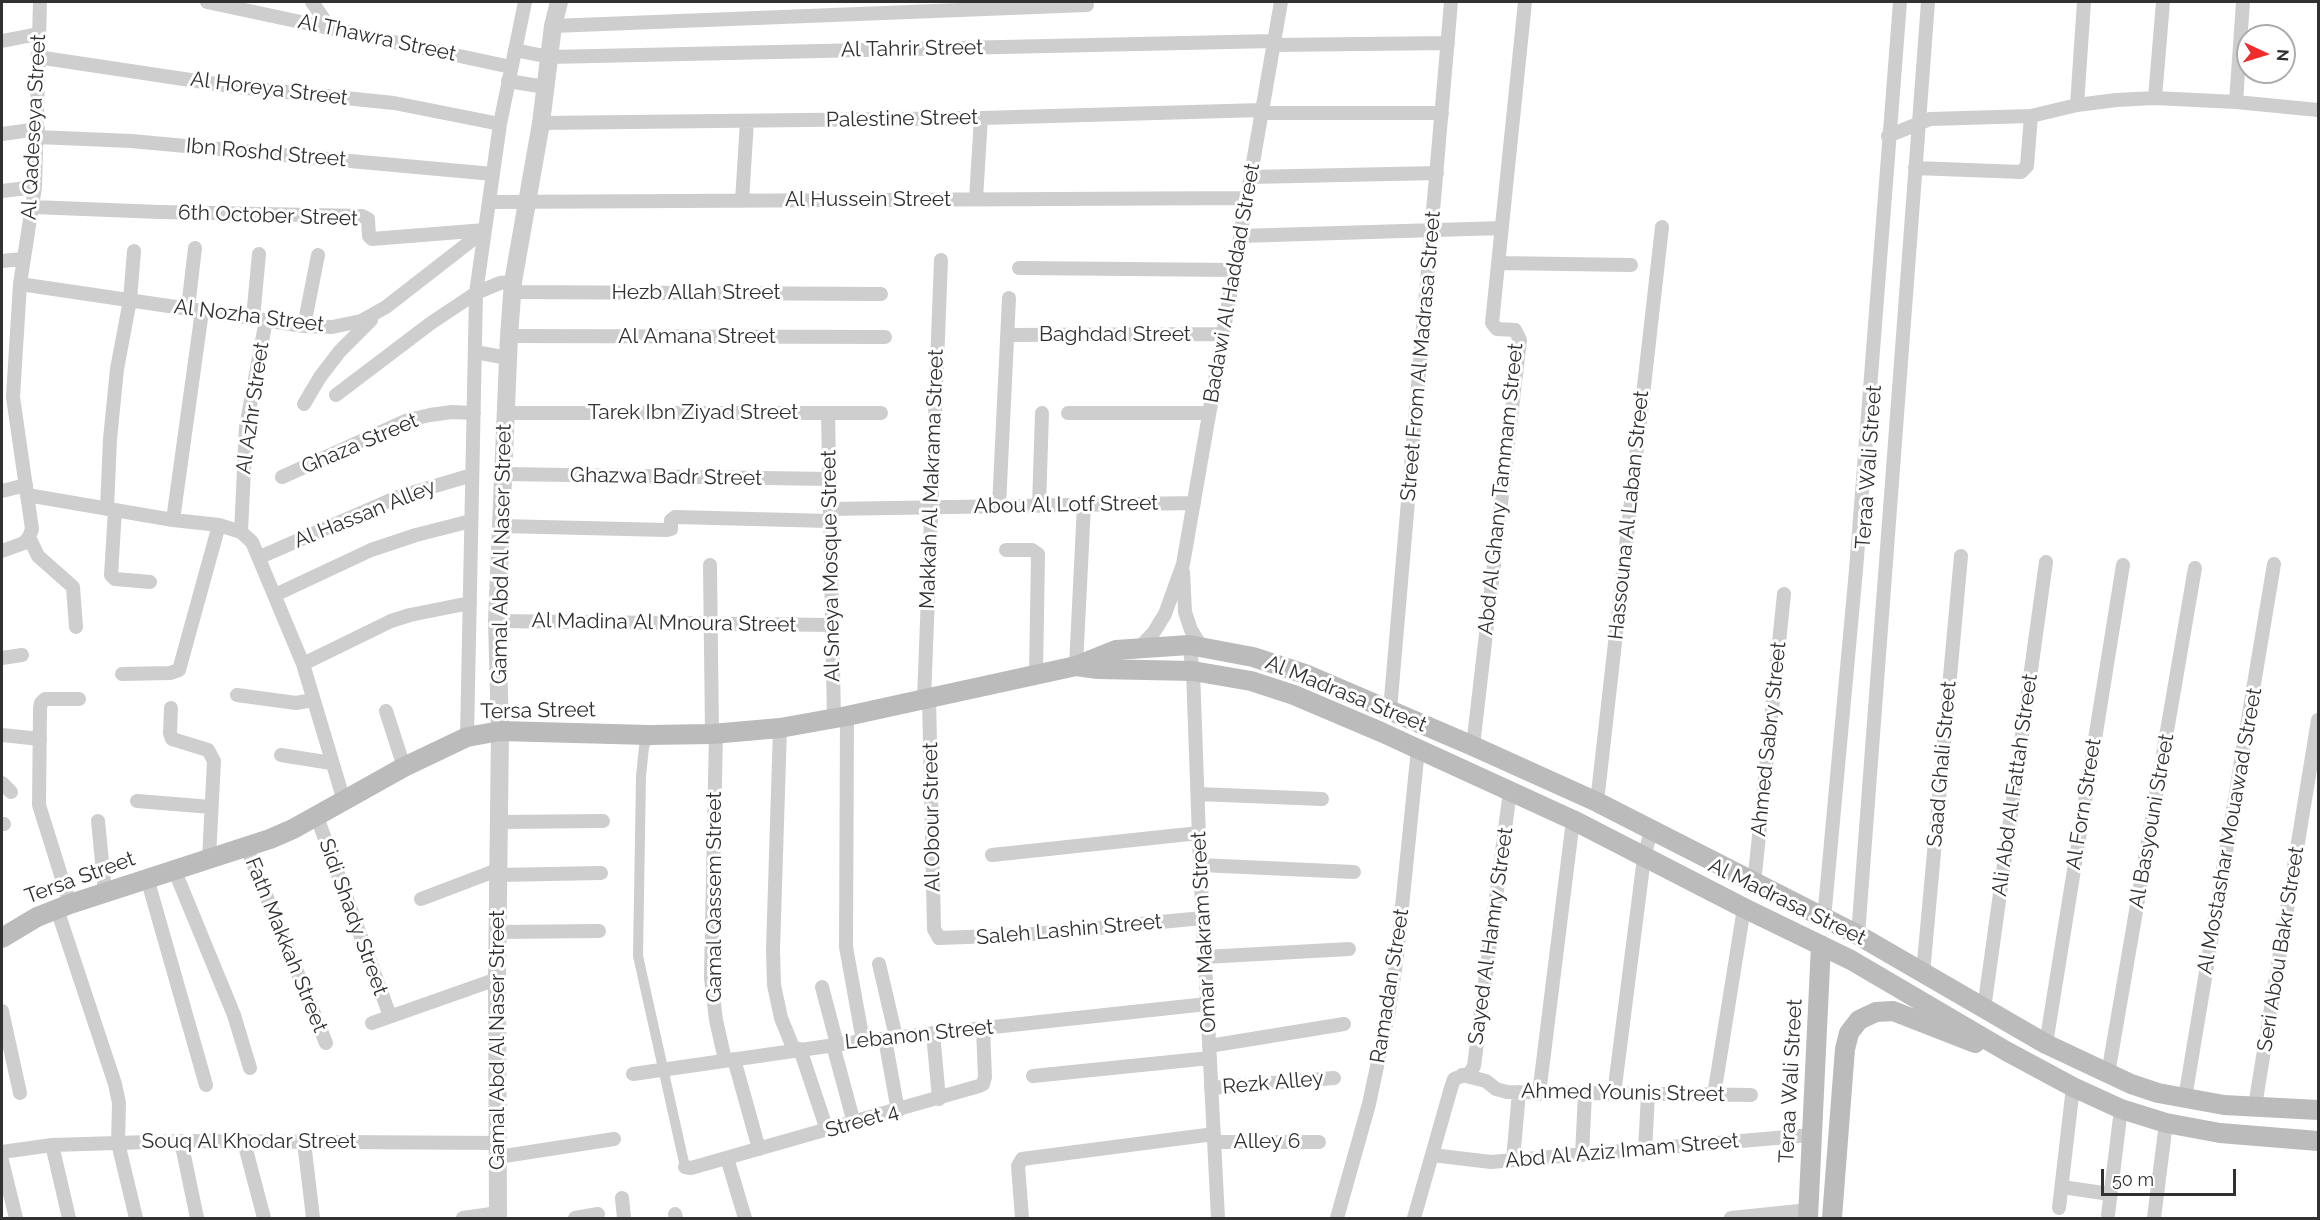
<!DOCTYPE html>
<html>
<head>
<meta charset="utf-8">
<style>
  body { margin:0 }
  #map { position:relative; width:2320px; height:1220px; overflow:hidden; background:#fff; font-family:Raleway,sans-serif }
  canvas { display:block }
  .frame { position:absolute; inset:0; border:3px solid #313131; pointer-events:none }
  .north { position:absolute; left:2236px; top:24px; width:60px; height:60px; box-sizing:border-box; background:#fff; border:2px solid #adadad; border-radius:50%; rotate:94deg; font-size:16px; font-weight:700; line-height:24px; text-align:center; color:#313131 }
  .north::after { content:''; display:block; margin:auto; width:21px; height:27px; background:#ef2e2c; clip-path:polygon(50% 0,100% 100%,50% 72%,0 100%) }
  .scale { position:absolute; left:2101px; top:1169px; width:135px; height:27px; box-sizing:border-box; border:3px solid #313131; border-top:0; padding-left:8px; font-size:18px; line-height:21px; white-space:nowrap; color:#313131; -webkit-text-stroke:4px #fff; paint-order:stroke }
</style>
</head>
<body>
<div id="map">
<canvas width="2320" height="1220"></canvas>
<div class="frame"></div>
<div class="north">N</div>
<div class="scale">50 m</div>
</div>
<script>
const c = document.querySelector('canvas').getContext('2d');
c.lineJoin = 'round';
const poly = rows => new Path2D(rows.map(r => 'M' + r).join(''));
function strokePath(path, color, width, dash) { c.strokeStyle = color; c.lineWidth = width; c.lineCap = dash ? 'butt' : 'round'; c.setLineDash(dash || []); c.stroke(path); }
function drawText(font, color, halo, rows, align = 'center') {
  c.font = font + ' Raleway,sans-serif'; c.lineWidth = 6; c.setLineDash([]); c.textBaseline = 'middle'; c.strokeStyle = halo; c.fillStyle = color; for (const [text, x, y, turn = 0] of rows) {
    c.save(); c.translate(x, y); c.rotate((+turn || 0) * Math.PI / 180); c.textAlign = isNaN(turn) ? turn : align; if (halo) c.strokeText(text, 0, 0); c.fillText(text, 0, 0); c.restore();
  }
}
strokePath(poly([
  [649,735,644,747,641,776,638,956,685,1167]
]), '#cecece', 10);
strokePath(poly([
  [207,2,511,67],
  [312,2,330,28],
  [553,26,1087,5],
  [2,41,38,34],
  [1274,45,1448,43],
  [515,50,549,57,1274,41],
  [37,57,237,87,394,103,500,124],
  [508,81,545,87],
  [2155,98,2163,2],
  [2236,102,2243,2],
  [2077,105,2084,2],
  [1262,113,1442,113],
  [541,123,981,118,1262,110],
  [2,134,38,129],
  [1888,136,1930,119,2031,116,2077,105,2116,100,2155,98,2236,102,2318,110],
  [37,137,131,141,493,174],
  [1915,168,2021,172,2027,166,2031,116],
  [1250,177,1437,173],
  [2,191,35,187],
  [976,199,981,118],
  [742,201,747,121],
  [489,202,1247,198],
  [33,207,160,212,362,216,368,219,369,236,372,239,485,230],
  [1240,236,1502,228],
  [2,261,23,259],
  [1498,263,1631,265],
  [1019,268,1234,270],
  [20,284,304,326,332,327,361,321,386,307,485,230],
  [511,292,881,294],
  [188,308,195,248],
  [253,318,259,254],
  [304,326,318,255],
  [1008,335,1223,334],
  [509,336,885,337],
  [475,352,508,358],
  [336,395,431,323,476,293,500,283,513,282],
  [304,404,320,377,340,351,371,320],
  [505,413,881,413],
  [828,413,834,718],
  [1068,413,1209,413],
  [503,474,829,479],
  [282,477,408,420,430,415,452,412,474,413],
  [2,491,26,485],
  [27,495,173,520,219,525,241,532,252,542,303,664,344,801],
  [999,506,1009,298],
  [1039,506,1042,413],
  [107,509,110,439,117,369,130,300,134,251],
  [830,509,1194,503],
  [115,510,111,575,115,579,150,582],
  [173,520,202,311],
  [501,526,667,530,671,529,671,520,675,517,830,521],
  [241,532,246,427,266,320],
  [29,537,38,556,73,587,76,627],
  [1006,550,1032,550,1038,554,1036,674],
  [2,551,24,543,29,537,32,529,13,397,20,284,35,187,40,2],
  [260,557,398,497,472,475],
  [710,565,712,734],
  [1183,572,1185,612,1191,630,1201,646],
  [275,595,371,550,416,535,471,521],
  [497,621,832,625],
  [1189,645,1193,671,1200,865,1218,1218],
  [1140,647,1154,632,1165,614,1183,564,1281,2],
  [2,658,22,655],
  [303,664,391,621,410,615,470,603],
  [1076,666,1084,505],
  [122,674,170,673,179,670,219,525],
  [237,695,296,703,313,700],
  [929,697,934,929,939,938,1023,935,1203,918],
  [924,699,941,260],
  [171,708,170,733,172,739,208,750,214,761,209,858],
  [1390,710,1451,2],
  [386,711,404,767],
  [847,716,846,947,863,1041],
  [780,728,773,950,774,985,781,1018,794,1050],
  [716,733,711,978,716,1020,725,1060],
  [2,735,40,739],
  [467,737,476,293,500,124,525,2],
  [1473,746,1520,340,1515,330,1497,329,1492,323,1525,2],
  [281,755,331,763],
  [2,783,11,792],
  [1198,794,1322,799],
  [137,801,211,807],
  [1597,802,1662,227],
  [317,817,390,1016],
  [98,821,105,892],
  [500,822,603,821],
  [2,824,4,824],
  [246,846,326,1043],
  [992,855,1199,833],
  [1200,865,1354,872],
  [174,869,234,1015,250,1068],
  [499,875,601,873],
  [147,878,206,1085],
  [1754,884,1784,594],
  [421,899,500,869],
  [70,904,39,805,40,709,41,703,45,699,79,699],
  [57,909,115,1084,119,1103,118,1143,136,1218],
  [1824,919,1856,570,1900,2],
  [498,932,599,931],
  [1858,935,1928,2],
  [1205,957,1349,949],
  [879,964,896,1037],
  [1923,973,1961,556],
  [822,987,837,1044],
  [1984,1009,2046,562],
  [2,1011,20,1093],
  [372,1023,497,979],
  [933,1033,939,1099],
  [885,1039,898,1111],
  [2046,1044,2123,565],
  [833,1045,854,1123],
  [1209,1046,1344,1024],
  [800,1049,827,1130],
  [734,1059,759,1149],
  [633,1074,863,1041,1207,1004],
  [2108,1074,2195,568],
  [1462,1075,1486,1081,1496,1089,1507,1092,1751,1095],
  [1033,1076,1210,1058],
  [1211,1088,1334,1078],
  [1539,1094,1573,820],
  [1614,1094,1644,858,1651,830],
  [1714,1095,1744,908],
  [2185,1098,2274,564],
  [2255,1106,2318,720],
  [181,1141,197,1218],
  [244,1142,264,1218],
  [304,1142,313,1218],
  [1214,1142,1319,1142],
  [52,1145,69,1218],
  [1645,1150,1648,1095],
  [2,1152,52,1145,181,1141,498,1143],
  [1432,1155,1491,1162,1812,1135],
  [1582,1155,1585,1094],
  [498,1157,614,1139],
  [727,1158,745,1218],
  [1513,1160,1519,1092],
  [2,1161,16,1218],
  [685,1167,691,1168,979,1086,983,1084,985,1077,983,1028],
  [2062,1187,2110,1194],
  [622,1198,624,1218],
  [2059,1208,2073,1087],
  [675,1214,676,1218],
  [2108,1215,2121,1109],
  [463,1218,498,1213],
  [575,1218,598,1214],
  [1022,1218,1018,1166,1022,1159,1214,1134],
  [1337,1218,1369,1104,1389,1010,1397,956,1418,749],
  [1414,1218,1451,1088,1454,1079,1470,1073,1474,1066,1510,791],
  [1731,1218,1809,1210],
  [2154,1218,2166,1123]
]), '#cecece', 14);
strokePath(poly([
  [498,1218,497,979,500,731,497,621,509,336,513,282,541,123,553,26,559,2]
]), '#cecece', 18);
strokePath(poly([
  [1076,666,1098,669,1193,671,1251,681,1294,695,1381,732,1573,820,1744,908,1851,960,2006,1051,2073,1087,2121,1109,2166,1123,2220,1133,2318,1141],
  [2,938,37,917,70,904,270,839,293,829,404,767,467,737,500,731,649,735,712,734,780,728,847,716,1076,666,1116,650,1189,645,1253,657,1305,674,1473,746,1597,802,1858,935,2046,1044,2131,1084,2158,1093,2224,1105,2318,1110],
  [1808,1218,1821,945],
  [1832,1218,1845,1049,1849,1033,1859,1020,1876,1012,1893,1011,1975,1043]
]), '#bbb', 20);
drawText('21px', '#313131', '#fff', [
  ["Al Thawra Street",377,38,12],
  ["Al Tahrir Street",912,49,-1],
  ["Al Horeya Street",269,89,7],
  ["Palestine Street",902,119,-1],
  ["Al Qadeseya Street",34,127,-87],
  ["Ibn Roshd Street",266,153,5],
  ["Al Hussein Street",868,200],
  ["6th October Street",268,216,2],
  ["Badawi Al Haddad Street",1232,283,-80],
  ["Hezb Allah Street",696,293],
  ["Al Nozha Street",249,316,7],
  ["Baghdad Street",1115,335],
  ["Al Amana Street",697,337],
  ["Street From Al Madrasa Street",1421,356,-85],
  ["Al Azhr Street",253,408,-82],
  ["Tarek Ibn Ziyad Street",693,413],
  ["Ghaza Street",360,444,-23],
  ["Teraa Wali Street",1869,467,-86],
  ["Ghazwa Badr Street",666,477,1],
  ["Makkah Al Makrama Street",932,479,-88],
  ["Abd Al Ghany Tammam Street",1501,489,-84],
  ["Abou Al Lotf Street",1066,505,-1],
  ["Al Hassan Alley",365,514,-22],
  ["Hassouna Al Laban Street",1629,515,-84],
  ["Gamal Abd Al Naser Street",502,554,-89],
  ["Al Sneya Mosque Street",831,566,-91],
  ["Al Madina Al Mnoura Street",664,623,1],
  ["Al Madrasa Street",1346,694,22],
  ["Tersa Street",538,711,-1],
  ["Ahmed Sabry Street",1769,739,-84],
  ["Saad Ghali Street",1942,764,-85],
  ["Ali Abd Al Fattah Street",2015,785,-82],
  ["Al Forn Street",2084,804,-81],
  ["Al Obour Street",932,817,-91],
  ["Al Basyouni Street",2152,821,-80],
  ["Al Mostashar Mouawad Street",2230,831,-80],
  ["Tersa Street",80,878,-20],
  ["Gamal Qassem Street",715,897,-90],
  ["Al Madrasa Street",1787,902,26],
  ["Sidi Shady Street",353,917,70],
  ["Saleh Lashin Street",1069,930,-5],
  ["Omar Makram Street",1204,932,-93],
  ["Sayed Al Hamry Street",1491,936,-82],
  ["Fath Makkah Street",286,945,68],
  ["Seri Abou Bakr Street",2281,949,-81],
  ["Ramadan Street",1390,986,-81],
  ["Lebanon Street",919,1035,-6],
  ["Gamal Abd Al Naser Street",498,1040,-90],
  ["Teraa Wali Street",1791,1081,-87],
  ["Rezk Alley",1273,1083,-5],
  ["Ahmed Younis Street",1623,1093,1],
  ["Street 4",862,1121,-16],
  ["Souq Al Khodar Street",249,1142],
  ["Alley 6",1267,1142],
  ["Abd Al Aziz Imam Street",1622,1151,-5]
]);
</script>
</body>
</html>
